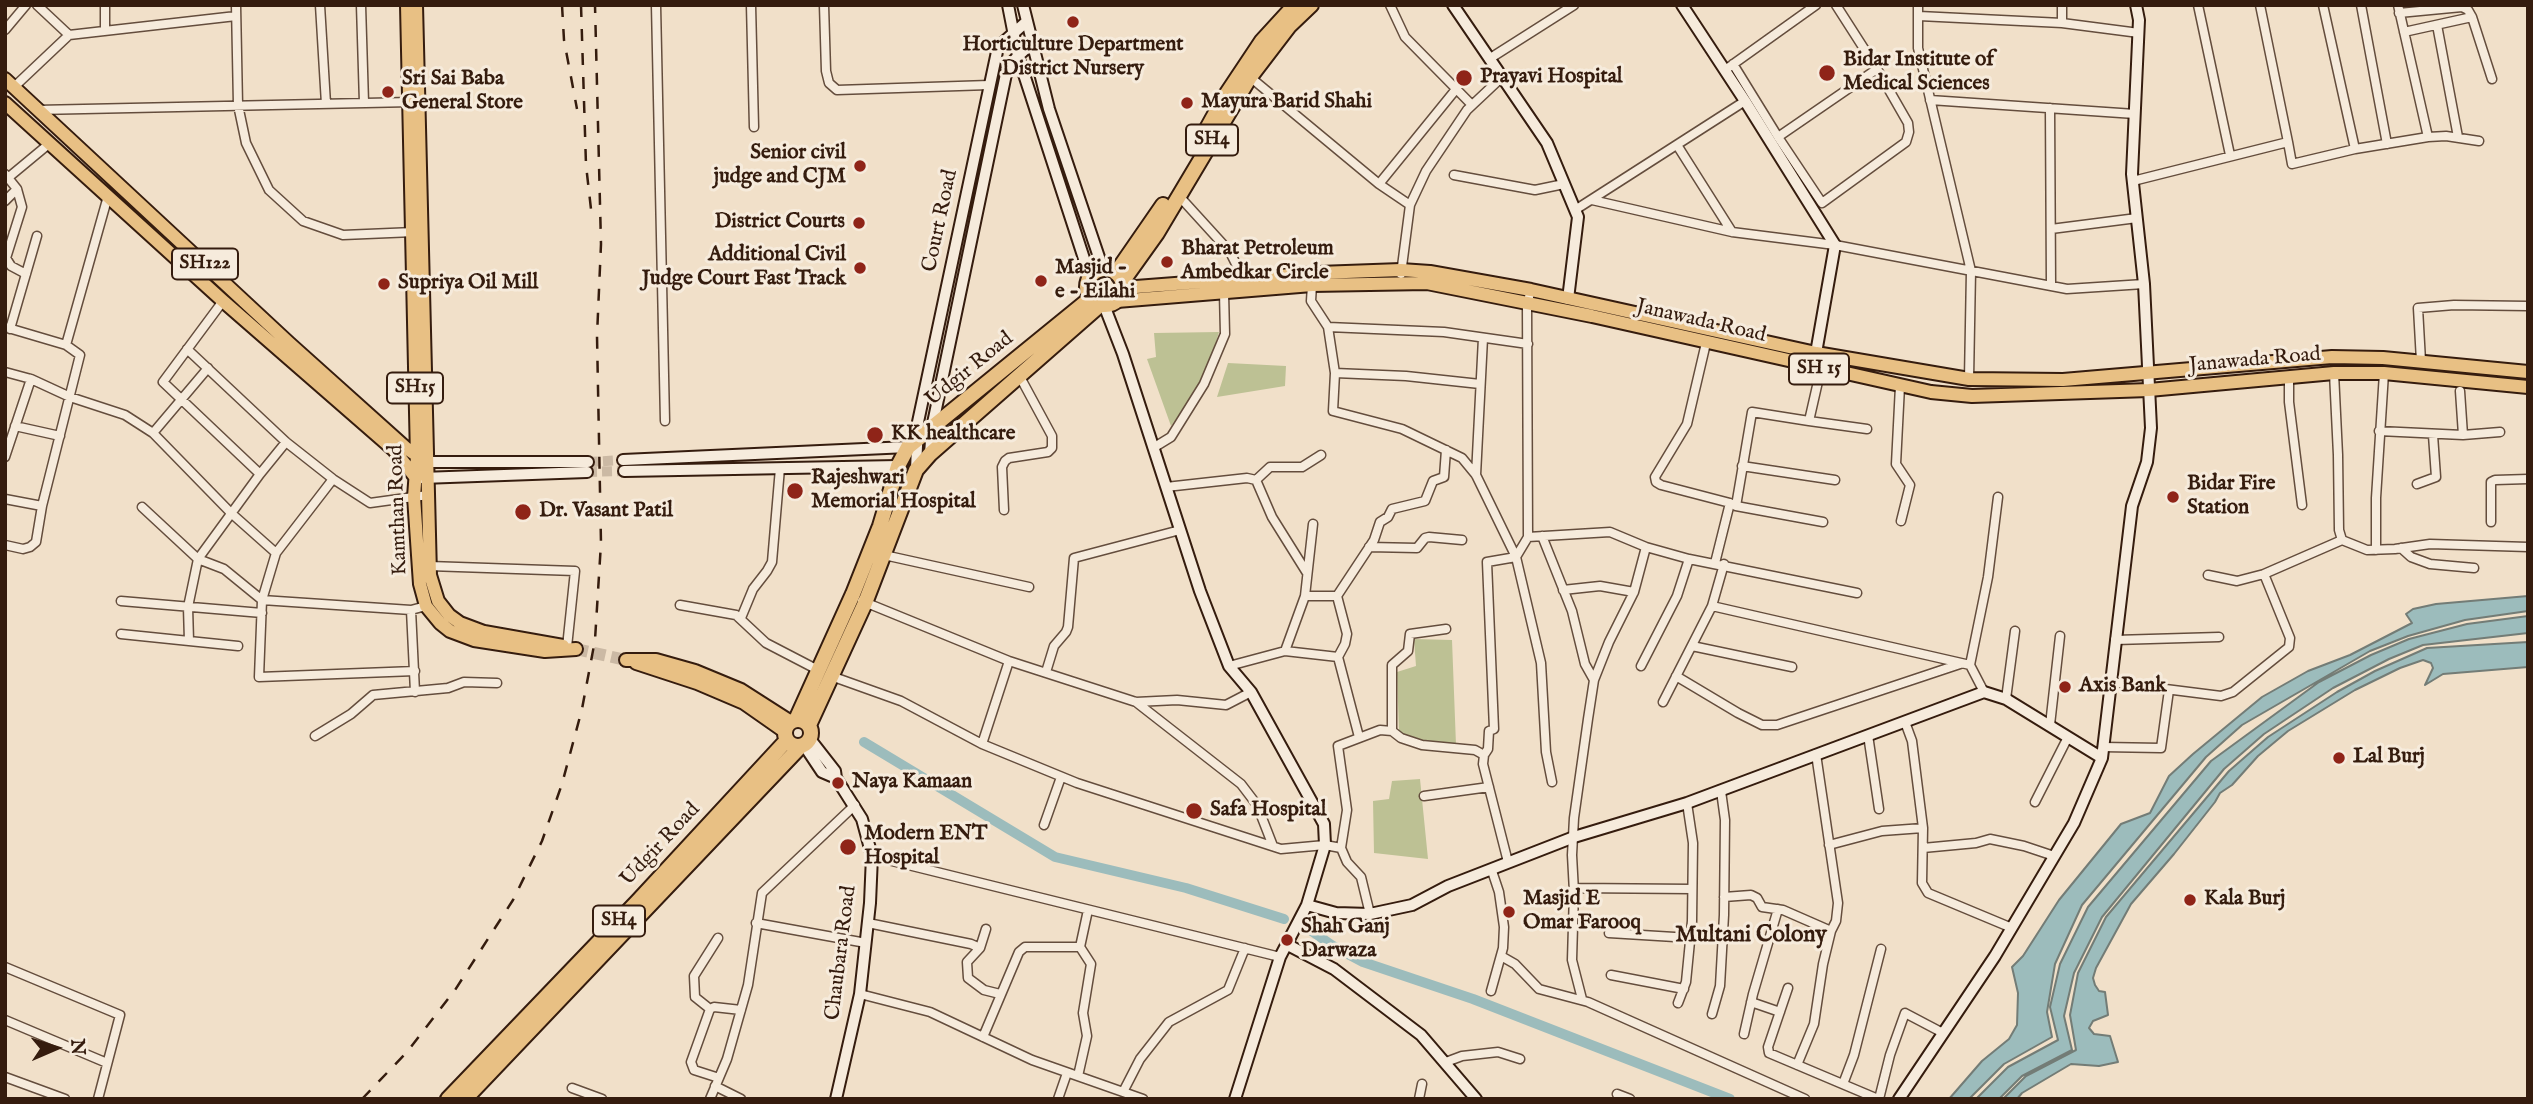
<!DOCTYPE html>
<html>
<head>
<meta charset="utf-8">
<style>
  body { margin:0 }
  #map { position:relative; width:2533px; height:1104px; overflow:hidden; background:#f1e0c9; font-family:"IM FELL English",serif }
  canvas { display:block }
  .frame { position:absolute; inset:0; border:7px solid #351c0e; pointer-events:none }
  .north { position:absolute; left:21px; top:1013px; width:70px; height:70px; -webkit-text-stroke:5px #f6ebdc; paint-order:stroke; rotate:87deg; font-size:19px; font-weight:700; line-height:28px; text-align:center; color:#351c0e }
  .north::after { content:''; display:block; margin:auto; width:24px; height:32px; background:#351c0e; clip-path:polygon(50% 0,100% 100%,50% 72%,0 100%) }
</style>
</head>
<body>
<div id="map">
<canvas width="2533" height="1104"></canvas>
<div class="frame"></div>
<div class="north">N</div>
</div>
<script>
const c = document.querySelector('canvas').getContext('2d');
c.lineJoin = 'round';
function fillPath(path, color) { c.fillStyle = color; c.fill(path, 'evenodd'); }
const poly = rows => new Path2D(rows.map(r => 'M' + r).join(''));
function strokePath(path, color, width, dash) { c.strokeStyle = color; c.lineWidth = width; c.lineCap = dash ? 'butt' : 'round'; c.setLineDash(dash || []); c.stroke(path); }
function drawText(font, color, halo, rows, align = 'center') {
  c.font = font + ' "IM FELL English",serif'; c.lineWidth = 6; c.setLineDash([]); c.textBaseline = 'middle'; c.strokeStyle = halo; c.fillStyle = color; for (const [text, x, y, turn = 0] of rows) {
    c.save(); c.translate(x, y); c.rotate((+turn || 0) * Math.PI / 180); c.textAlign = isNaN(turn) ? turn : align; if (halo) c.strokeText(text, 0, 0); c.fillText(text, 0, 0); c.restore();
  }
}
fillPath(poly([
  [1219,332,1211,359,1196,392,1171,426,1147,359,1156,357,1154,333],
  [1228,363,1286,366,1285,386,1217,397],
  [1414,639,1452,640,1456,745,1422,741,1399,732,1397,672,1416,666],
  [1420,779,1428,859,1374,853,1373,801,1389,799,1392,781]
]), '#bdc194');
const water = poly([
  [2528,596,2528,611,2465,620,2408,636,2370,651,2242,725,2206,757,2082,905,2055,964,2047,1012,2052,1037,2004,1064,1969,1099,1949,1099,1982,1061,2009,1039,2017,1025,2018,993,2012,967,2023,956,2059,900,2121,824,2150,813,2169,776,2193,754,2262,697,2308,671,2350,655,2412,623,2406,614,2413,609,2436,604,2528,596],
  [2528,616,2528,633,2423,645,2389,659,2333,688,2264,734,2224,769,2102,917,2074,973,2064,1016,2072,1050,2022,1076,1999,1099,1976,1099,2008,1067,2058,1040,2050,1007,2060,964,2088,907,2211,761,2319,682,2371,655,2409,639,2467,624,2528,616],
  [2528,642,2528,667,2443,674,2425,685,2433,668,2431,663,2423,660,2400,668,2355,690,2288,731,2258,756,2232,785,2220,793,2215,802,2174,854,2131,904,2096,968,2093,978,2095,985,2099,991,2105,992,2108,1015,2093,1021,2089,1028,2094,1034,2110,1036,2118,1062,2099,1066,2071,1064,2022,1093,2017,1099,2003,1099,2026,1076,2076,1050,2070,1015,2078,973,2106,917,2229,771,2268,737,2337,692,2375,671,2427,648,2528,642]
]);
fillPath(water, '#9cbcbc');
strokePath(water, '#737c76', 2);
strokePath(poly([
  [864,742,1055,857,1186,888,1284,919],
  [1303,925,1333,946,1363,962,1473,999,1730,1099]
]), '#9cbcbc', 10);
strokePath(poly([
  [588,462,623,460],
  [587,472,624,471]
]), '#cbb9a4', 10, [10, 5]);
strokePath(poly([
  [576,649,626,660]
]), '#cbb9a4', 12, [12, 6]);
const street = poly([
  [37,5,69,35],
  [105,5,105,31],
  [236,5,238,105,246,143,269,190,303,221,343,235,414,232],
  [320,5,326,104],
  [361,5,364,103],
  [656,5,665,421],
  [751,5,754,127],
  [824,5,826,71,829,83,837,90,989,85],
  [1390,5,1405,37,1472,105],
  [1836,5,1877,69,1908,123,1909,132,1906,142,1822,203,1778,137,1877,69],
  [1918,5,1918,48,1971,271,1969,379],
  [2198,5,2230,155],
  [2323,5,2355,149],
  [2361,5,2387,144],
  [2398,5,2428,137],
  [2399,13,2462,7,2468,10,2472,17,2492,79],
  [1919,16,2062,23,2139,33],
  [2062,23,2062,5],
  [2437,25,2458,137],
  [5,30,26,5],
  [2404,32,2472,17],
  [1489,59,1574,5],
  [1733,64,1778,137],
  [1725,70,1816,5],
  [1250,77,1379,184,1410,205],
  [14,87,69,35,236,16],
  [1930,100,2135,114],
  [2050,108,2051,286],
  [37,110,412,102],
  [2288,142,2292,164,2355,149,2428,137,2446,136,2479,141],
  [1677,145,1732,232],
  [5,174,17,189,22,207,6,258,11,266,26,274],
  [1454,175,1535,190,1564,184],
  [9,177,50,143],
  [2133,181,2288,142,2260,5],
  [1379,184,1457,88],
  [1179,196,1230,252,1243,278],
  [1592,200,1732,232,1835,245,2067,289,2144,284],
  [5,201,17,189],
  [1575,210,1745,101],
  [2051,229,2137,218],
  [1401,274,1410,205,1426,171,1467,110,1501,78],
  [1312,285,1311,301,1328,327,1335,373,1333,411,1402,429,1462,458,1476,475,1516,557,1541,663,1546,752,1552,782],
  [1531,290,1527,304,1528,537,1610,532,1646,547,1689,559,1857,593],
  [223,301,163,382,260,474],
  [5,327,66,345,108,196],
  [1328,327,1444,332,1528,344],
  [10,329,37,236],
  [1706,343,1687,424,1655,477,1656,482,1661,485,1730,503],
  [187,349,286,442,333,479,370,503,428,495],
  [2421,361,2418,308,2454,305,2528,306],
  [5,372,31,379,5,457],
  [1335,373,1406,376,1480,384],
  [2289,377,2289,402,2302,505],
  [31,379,70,397,125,415,153,433,208,368],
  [1900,386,1896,464,1910,485,1901,521],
  [2460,391,2463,435],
  [1809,421,1867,429],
  [15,426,60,436],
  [2379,431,2463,435,2500,432],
  [153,433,231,513,276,553],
  [1153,448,1171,437,1204,384,1225,334,1224,293],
  [1742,466,1835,480],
  [1476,475,1483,338],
  [333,479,276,553,262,600,259,677,415,671],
  [1256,480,1272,517,1307,573],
  [1256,480,1270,467,1302,467,1321,455],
  [2417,484,2436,477,2433,435],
  [1166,487,1247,478,1256,480],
  [5,499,42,506],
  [1736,506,1823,522],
  [142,507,198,559,224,569,262,600,411,610,426,606],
  [1004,510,1002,467,1005,461,1009,458,1048,452,1052,448,1052,436,1019,375],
  [2491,522,2491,482,2495,480,2528,479],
  [1542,536,1572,611,1585,664,1594,680],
  [2342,540,2367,550,2395,549,2430,544,2528,547],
  [5,545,23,549,30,547,36,542,42,506,80,355,66,345],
  [1369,547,1417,548,1425,538,1429,537,1462,540],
  [2401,548,2411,557,2430,564,2474,568],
  [2376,550,2376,498,2384,373],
  [884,555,1029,587],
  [1715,563,1730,503,1736,506,1752,412,1809,421,1822,364],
  [429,566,575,571,567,647],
  [2208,575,2237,581,2264,574],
  [1563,590,1600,586,1634,592],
  [1305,596,1337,596,1374,540,1380,522,1388,517,1392,509,1425,501,1433,481,1444,477,1446,450],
  [1337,596,1347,634,1345,644,1338,657,1359,737],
  [121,601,262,613],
  [862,601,1009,661,1136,702,1177,700,1226,705,1251,692],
  [680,605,736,615,766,643,818,670],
  [1712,606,1970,665,1984,692],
  [411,610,415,692],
  [741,618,753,589,767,571,772,562,780,468],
  [121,634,189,641,188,607,198,559,260,474,286,442],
  [2115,640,2219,637],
  [189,641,238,646],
  [1692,646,1792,667],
  [1285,651,1338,657],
  [1970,665,1988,577,1998,497],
  [1229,666,1285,651,1305,596,1313,524],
  [1641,666,1677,596,1689,559],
  [1046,672,1054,646,1066,632,1068,627,1074,558,1180,530],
  [831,676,901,701,982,744,1077,783,1281,849,1325,845,1341,848],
  [1676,676,1738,713,1762,725,1777,725,1960,664],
  [2110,682,2221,696,2233,692,2289,647,2290,638,2264,574,2342,540,2339,530,2338,455,2334,373],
  [2006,699,2015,631],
  [1136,702,1241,784,1257,805,1273,846],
  [1663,702,1712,606,1724,564],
  [1905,722,1912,741,1923,828,1922,883,1928,893,2012,928],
  [2050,725,2060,636],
  [1392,731,1392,665,1408,651,1410,634,1446,629],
  [1868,735,1879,809],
  [315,736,351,714,373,695,448,688,464,682,497,683],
  [982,744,1009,661],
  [2103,747,2161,748,2169,690],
  [1424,796,1489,787],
  [2035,802,2068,737],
  [1044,825,1061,777],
  [1829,845,1882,831,1923,828],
  [1923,848,1976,843,1990,839,2024,846,2054,856],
  [872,856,1280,957],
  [1508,862,1483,764,1484,755,1488,749,1489,731,1494,729,1487,562,1516,557,1528,537],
  [1574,888,1692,889],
  [1724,897,1751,895,1757,898,1762,907,1783,910,1831,931],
  [1370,914,1361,877,1347,862,1341,848,1347,810,1338,746,1380,730,1392,731,1401,738,1422,745,1475,750,1484,755],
  [756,923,866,943],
  [868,923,971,944,980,948],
  [986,929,980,948,967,962,968,978,984,990,1000,994],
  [1609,933,1691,938],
  [1501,956,1515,964,1539,989,1588,1002,1805,1099],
  [5,967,120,1015,98,1099],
  [1611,975,1684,989],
  [1788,988,1768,1047,1769,1053,1878,1099],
  [1491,991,1503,948,1504,927,1499,892,1492,871],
  [860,994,930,1012,1032,1060,1143,1099],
  [1582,999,1572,960,1574,892,1572,855,1574,818,1588,719,1594,680,1609,642,1634,592,1646,547],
  [1751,1002,1780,1012],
  [1678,1003,1686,982,1692,921,1693,843,1687,803],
  [710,1009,695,997,694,976,718,938],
  [1712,1014,1720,986,1724,915,1725,820,1721,791],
  [5,1020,107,1063],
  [1744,1034,1753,994,1778,909],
  [983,1037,1019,952,1025,947,1080,947],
  [1446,1062,1462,1056,1498,1052,1520,1059],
  [1797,1065,1814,1024,1823,964,1831,931,1836,921,1838,903,1816,754],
  [1078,1076,1087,1036,1083,1013,1091,964,1080,947,1088,910],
  [5,1077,65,1099],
  [719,1078,694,1070,691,1062,710,1009,714,1007,741,1010],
  [1843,1084,1854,1055,1881,949],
  [715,1086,741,1099],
  [572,1088,602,1099],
  [1123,1092,1140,1059,1169,1022,1228,990,1245,948],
  [1617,1094,1630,1099],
  [710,1099,727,1059,748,985,762,893,855,805],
  [1058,1099,1067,1073],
  [1419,1099,1422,1084],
  [1879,1099,1890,1055,1905,1013,1943,1033]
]);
const secondary = poly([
  [1008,5,1018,56,1090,277],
  [1023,5,1049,109,1103,269],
  [1453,5,1547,143,1578,217,1568,299],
  [1682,5,1745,101,1835,245,1816,353],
  [1104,305,1123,354,1200,591,1229,666,1251,692,1324,824,1325,845,1307,905,1280,957,1235,1099],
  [930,454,932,428,1006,74,1008,67,1018,56,1031,44],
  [623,460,908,447],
  [429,462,588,462],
  [916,470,918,422,998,47,1025,23],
  [624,471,898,466],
  [422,478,587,472],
  [810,739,835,771,836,778,862,819,872,856,870,903,860,994,836,1099],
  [804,745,822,772,836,778],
  [1307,905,1336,913,1370,914,1412,905,1448,886,1574,837,1687,803,1984,692,2006,699,2102,758],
  [1286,944,1334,969,1421,1035,1476,1099],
  [1899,1099,1995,956,2074,823,2102,758,2132,506,2147,462,2151,428,2144,284,2132,174,2139,20,2136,5]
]);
const primary = poly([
  [407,5,417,457,414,497,420,584,426,606,440,623,450,631,474,640,545,651,576,649],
  [416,5,430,575,438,601,449,615,460,623,484,632,563,646],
  [5,79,289,343,406,448,422,459],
  [5,103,223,301,394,450,416,478],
  [1123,288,1318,273,1401,270,1430,272,1531,290,1816,353,1969,379,2063,380,2332,357,2383,358,2528,372],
  [1117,301,1312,285,1427,283,1592,316,1931,392,1972,396,2149,390,2334,373,2384,373,2528,387],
  [626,660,656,660,695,671,741,690,791,722],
  [636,663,697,683,744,703,784,731]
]);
const highway = poly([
  [1198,145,1224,98,1262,41,1295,5],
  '1087 287a18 18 0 1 1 36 0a18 18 0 1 1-36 0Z',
  [1116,273,1163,205],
  [1122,282,1157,233,1250,77,1289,26,1311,5],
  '785 733a13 13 0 1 1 26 0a13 13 0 1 1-26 0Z',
  [796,720,853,594,880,526,898,466,908,447,1091,298],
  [809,725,865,603,916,470,930,454,1100,305],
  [448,1099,638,901,787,740],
  [465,1099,800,747]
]);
strokePath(street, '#644d3d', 11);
strokePath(secondary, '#351c0e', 14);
strokePath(primary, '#351c0e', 16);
strokePath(highway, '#351c0e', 18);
strokePath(street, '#f6ebdc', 8);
strokePath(secondary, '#f6ebdc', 10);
strokePath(primary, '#e8c084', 12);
strokePath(highway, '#e8c084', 14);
strokePath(poly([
  [562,5,564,40,577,109],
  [581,5,586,165,592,218],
  [362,1099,407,1052,455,990,513,900,542,841,562,784,582,709,595,640,601,543,597,336,601,244,595,5]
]), '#351c0e', 2.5, [12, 12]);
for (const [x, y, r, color] of [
  [1073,22,7,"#8f2418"],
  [1827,73,9,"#8f2418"],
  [1464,78,9,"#8f2418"],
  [388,92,7,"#8f2418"],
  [1187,103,7,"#8f2418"],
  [860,166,7,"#8f2418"],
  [859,223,7,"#8f2418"],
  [1167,262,7,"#8f2418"],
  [860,268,7,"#8f2418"],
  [1041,281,7,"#8f2418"],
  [384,284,7,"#8f2418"],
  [875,435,9,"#8f2418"],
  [795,491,9,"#8f2418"],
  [2173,497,7,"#8f2418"],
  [523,512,9,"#8f2418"],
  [2065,687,7,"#8f2418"],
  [2339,758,7,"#8f2418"],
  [838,783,7,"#8f2418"],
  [1194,811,9,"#8f2418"],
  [848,847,9,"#8f2418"],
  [2190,900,7,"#8f2418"],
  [1509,912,7,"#8f2418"],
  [1287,940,7,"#8f2418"]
]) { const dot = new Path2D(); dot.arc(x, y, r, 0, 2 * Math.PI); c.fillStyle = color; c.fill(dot); strokePath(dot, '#f6ebdc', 2.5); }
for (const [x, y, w] of [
  [1212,140,52],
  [205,264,66],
  [1819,369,60],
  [415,388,56],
  [619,921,52]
]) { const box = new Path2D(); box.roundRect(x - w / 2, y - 15.5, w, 31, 5); c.fillStyle = '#f6ebdc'; c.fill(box); strokePath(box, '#351c0e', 2); }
drawText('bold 19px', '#351c0e', null, [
  ["SH4",1212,140],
  ["SH122",205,264],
  ["SH 15",1819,369],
  ["SH15",415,388],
  ["SH4",619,921]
]);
drawText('bold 21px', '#351c0e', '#f6ebdc', [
  ["Horticulture Department",1073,46,"center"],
  ["District Nursery",1073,70,"center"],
  ["Bidar Institute of",1843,61],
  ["Medical Sciences",1843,85],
  ["Prayavi Hospital",1480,78],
  ["Sri Sai Baba",402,80],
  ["General Store",402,104],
  ["Mayura Barid Shahi",1201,103],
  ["Senior civil",846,154,"right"],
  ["judge and CJM",846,178,"right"],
  ["District Courts",845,223,"right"],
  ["Bharat Petroleum",1181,250],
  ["Ambedkar Circle",1181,274],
  ["Additional Civil",846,256,"right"],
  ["Judge Court Fast Track",846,280,"right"],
  ["Masjid -",1055,269],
  ["e - Eilahi",1055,293],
  ["Supriya Oil Mill",398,284],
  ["KK healthcare",891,435],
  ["Rajeshwari",811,479],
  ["Memorial Hospital",811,503],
  ["Bidar Fire",2187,485],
  ["Station",2187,509],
  ["Dr. Vasant Patil",539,512],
  ["Axis Bank",2079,687],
  ["Lal Burj",2353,758],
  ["Naya Kamaan",852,783],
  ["Safa Hospital",1210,811],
  ["Modern ENT",864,835],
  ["Hospital",864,859],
  ["Masjid E",1523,900],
  ["Omar Farooq",1523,924],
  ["Kala Burj",2204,900],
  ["Shah Ganj",1301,928],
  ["Darwaza",1301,952]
], 'left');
drawText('21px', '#351c0e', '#f6ebdc', [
  ["Court Road",941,221,-78],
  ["Janawada Road",1701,322,13],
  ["Janawada Road",2255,361,-5],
  ["Udgir Road",970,370,-39],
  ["Kamthan Road",399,510,-92],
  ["Udgir Road",661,845,-47],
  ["Chaubara Road",842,953,-83]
]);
drawText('bold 23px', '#351c0e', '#f6ebdc', [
  ["Multani Colony",1751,936]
]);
</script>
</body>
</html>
